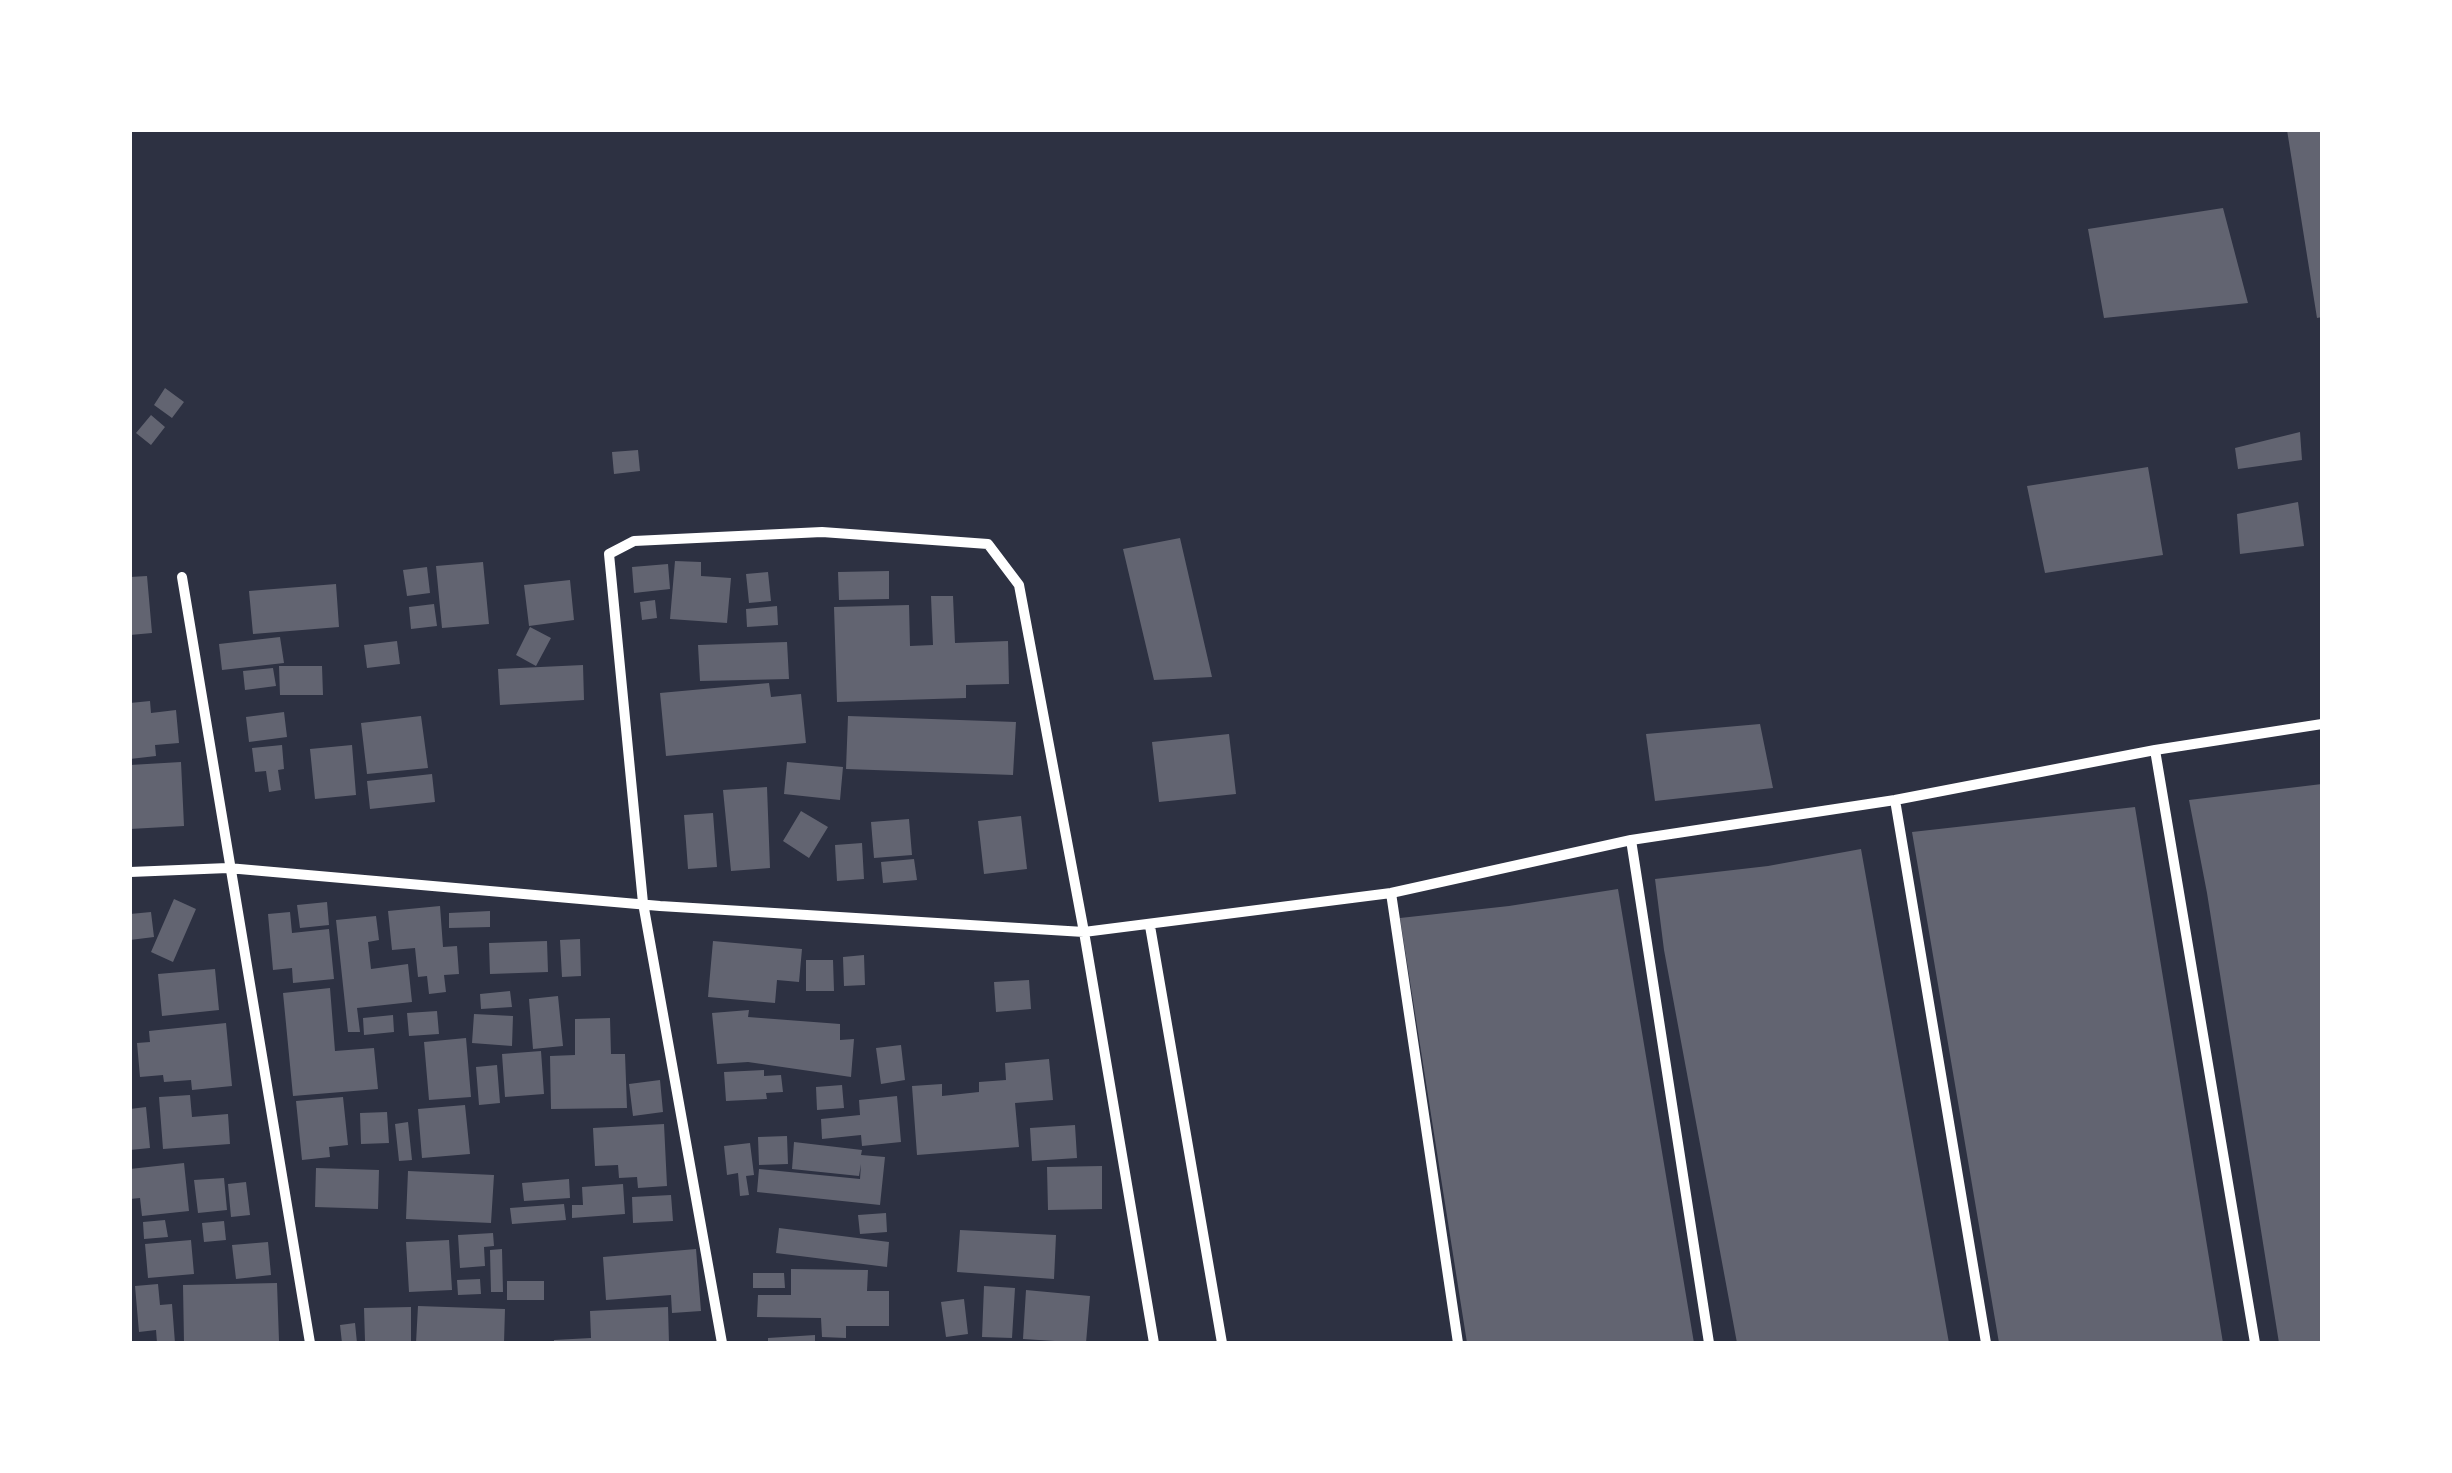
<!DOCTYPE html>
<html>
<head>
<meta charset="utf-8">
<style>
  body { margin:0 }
  #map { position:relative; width:2452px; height:1473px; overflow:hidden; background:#2d3142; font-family:Ubuntu,sans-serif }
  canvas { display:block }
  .frame { position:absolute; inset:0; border:132px solid #fff; pointer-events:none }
</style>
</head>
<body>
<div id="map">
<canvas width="2452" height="1473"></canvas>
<div class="frame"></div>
</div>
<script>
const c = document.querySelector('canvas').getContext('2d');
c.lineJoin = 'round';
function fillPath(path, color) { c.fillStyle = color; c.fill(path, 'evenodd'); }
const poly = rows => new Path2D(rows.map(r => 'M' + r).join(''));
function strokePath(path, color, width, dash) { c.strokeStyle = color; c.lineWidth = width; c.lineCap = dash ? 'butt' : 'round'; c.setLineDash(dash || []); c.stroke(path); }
fillPath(poly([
  [2287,130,2322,130,2322,317,2317,318],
  [2223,208,2248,303,2104,318,2088,229],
  [165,388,184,402,172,418,154,405],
  [151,415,165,427,151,445,136,433],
  [2300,432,2302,460,2238,469,2235,448],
  [638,450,640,471,614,474,612,452],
  [2148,467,2163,555,2045,573,2027,486],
  [2298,502,2304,546,2240,554,2237,514],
  [1180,538,1212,677,1154,680,1123,549],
  [675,561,701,562,701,576,731,578,727,623,670,619],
  [483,562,489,624,442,628,436,566],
  [668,564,670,589,634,593,632,567],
  [427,567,430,593,407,596,403,570],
  [889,571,889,599,839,600,838,572],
  [768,572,771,601,749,603,746,574],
  [147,576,152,633,130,635,130,577],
  [570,580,574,620,529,626,524,585],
  [336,584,339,627,253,634,249,591],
  [931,596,953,596,955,643,1008,641,1009,684,966,685,966,698,837,702,834,607,909,605,910,646,933,645],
  [655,600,657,618,642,620,640,602],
  [434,604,437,626,411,629,409,607],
  [777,606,778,625,747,627,746,609],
  [530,627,551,638,536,666,516,655],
  [280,637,284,663,222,670,219,644],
  [397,641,400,664,367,668,364,645],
  [787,642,789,679,700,681,698,645],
  [583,665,584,700,500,705,498,669],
  [279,666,322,666,323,695,280,695],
  [273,668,276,686,245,690,243,671],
  [769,683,771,697,801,694,806,743,666,756,660,693],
  [150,701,151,713,176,710,179,743,155,745,156,756,130,759,130,703],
  [284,712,287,737,249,742,246,717],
  [421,716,428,768,367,774,361,723],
  [848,716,1016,722,1013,775,846,769],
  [1760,724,1773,788,1655,801,1646,734],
  [1229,734,1236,794,1159,802,1152,742],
  [282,745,284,769,278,770,281,790,269,792,266,771,255,772,252,748],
  [352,745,356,795,315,799,310,749],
  [181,762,184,826,130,829,130,765],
  [787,762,843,767,840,800,784,794],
  [432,774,435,802,370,809,367,781],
  [2322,784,2322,1343,2279,1343,2207,893,2189,800],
  [767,787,770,868,731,871,723,790],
  [2135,807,2223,1343,1999,1343,1912,832],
  [801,811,828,827,809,858,783,841],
  [713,813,717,867,688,869,684,815],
  [1021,816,1027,869,984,874,978,821],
  [909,819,912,855,874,858,871,822],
  [862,843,864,879,837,881,835,845],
  [1861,849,1949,1343,1737,1343,1664,950,1655,879,1768,866],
  [914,859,917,880,883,883,881,862],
  [1618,889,1694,1343,1467,1343,1400,918,1509,906],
  [174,899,196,909,173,962,151,952],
  [327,902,329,925,300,928,297,905],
  [440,906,443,947,457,946,459,974,444,975,446,992,429,994,427,976,418,977,415,948,392,950,388,911],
  [490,911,490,927,449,928,449,913],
  [151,912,154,937,130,940,130,914],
  [290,912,292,933,329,929,334,979,293,983,292,968,273,970,268,914],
  [376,916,379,940,368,942,371,969,408,964,412,1002,357,1008,360,1032,348,1032,336,920],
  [580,939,581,976,562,977,560,940],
  [547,941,548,972,490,974,489,943],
  [713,941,802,949,799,982,777,980,775,1003,708,997],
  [864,955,865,985,844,986,843,957],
  [806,960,833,960,834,991,806,991],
  [215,969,219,1010,162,1016,158,974],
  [1029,980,1031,1009,996,1012,994,982],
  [330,988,335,1051,374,1048,378,1089,293,1096,283,993],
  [510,991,512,1007,481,1009,480,994],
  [558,996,563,1046,533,1049,529,999],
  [749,1010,748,1017,840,1024,840,1040,854,1039,851,1077,748,1062,717,1064,712,1013],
  [437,1011,439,1034,409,1036,407,1013],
  [474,1014,513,1016,512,1046,472,1043],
  [393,1015,394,1032,364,1035,363,1018],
  [610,1018,611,1054,625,1054,627,1108,551,1109,550,1056,575,1055,575,1019],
  [226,1023,232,1086,192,1090,191,1080,164,1082,163,1075,140,1077,137,1043,150,1042,149,1031],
  [466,1038,471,1097,429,1100,424,1042],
  [901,1045,905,1080,881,1084,876,1048],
  [541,1051,544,1094,505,1097,502,1054],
  [1049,1059,1053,1100,1015,1103,1019,1147,917,1155,912,1086,942,1084,942,1096,979,1092,979,1082,1006,1080,1005,1063],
  [497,1065,500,1103,479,1105,476,1067],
  [764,1070,764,1076,781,1075,783,1092,766,1093,767,1099,726,1101,724,1072],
  [660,1080,663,1112,633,1116,629,1084],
  [842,1085,844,1108,817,1110,816,1087],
  [190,1095,192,1117,228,1114,230,1144,163,1149,159,1097],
  [897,1096,901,1142,862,1146,861,1135,822,1139,821,1119,860,1115,859,1100],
  [343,1097,348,1145,329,1147,330,1157,302,1160,296,1101],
  [465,1105,470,1154,422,1158,418,1109],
  [146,1107,150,1148,130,1150,130,1109],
  [387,1112,389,1143,361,1144,360,1113],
  [408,1122,412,1160,399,1161,395,1124],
  [664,1124,667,1186,638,1188,637,1177,619,1178,618,1165,595,1166,593,1128],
  [1075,1125,1077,1158,1032,1161,1030,1128],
  [787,1136,788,1164,759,1165,758,1137],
  [794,1142,862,1150,861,1155,885,1157,880,1205,757,1192,759,1169,860,1179,861,1164,859,1176,792,1169],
  [750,1143,754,1175,746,1176,749,1195,740,1196,738,1173,727,1175,724,1146],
  [184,1163,189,1211,142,1216,140,1198,130,1199,130,1169],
  [1102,1166,1102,1209,1048,1210,1047,1167],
  [316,1168,379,1170,378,1209,315,1207],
  [408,1171,494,1175,491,1223,406,1219],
  [224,1178,227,1210,198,1213,194,1180],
  [569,1179,570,1198,524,1201,522,1183],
  [246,1182,250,1215,231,1217,228,1184],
  [623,1184,625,1214,572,1218,572,1205,583,1205,582,1187],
  [671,1195,673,1221,633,1223,632,1197],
  [564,1204,566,1220,512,1224,510,1208],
  [886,1213,887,1232,860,1234,858,1215],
  [165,1220,168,1237,144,1239,143,1222],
  [224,1221,226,1240,204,1242,202,1223],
  [779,1228,889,1242,887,1267,776,1253],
  [960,1230,1056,1235,1054,1279,957,1272],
  [493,1233,494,1246,484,1247,485,1266,460,1268,458,1235],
  [191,1240,194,1274,148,1278,145,1244],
  [449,1240,452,1290,409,1292,406,1242],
  [268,1242,271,1275,236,1279,232,1245],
  [502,1249,503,1292,491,1292,490,1250],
  [696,1249,701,1311,672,1313,671,1295,606,1300,603,1257],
  [791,1269,868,1270,867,1291,889,1291,889,1326,846,1326,846,1338,822,1337,821,1318,757,1317,758,1295,791,1295],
  [753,1273,784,1273,785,1288,753,1288],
  [480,1279,481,1294,458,1295,457,1280],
  [507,1281,544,1281,544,1300,507,1300],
  [277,1283,279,1341,184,1343,183,1285],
  [158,1284,160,1305,172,1304,175,1343,157,1343,156,1330,139,1332,135,1286],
  [984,1286,1015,1288,1012,1338,982,1337],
  [1026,1290,1090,1296,1086,1343,1023,1339],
  [964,1299,968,1334,946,1337,941,1302],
  [418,1306,505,1309,504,1343,416,1343],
  [411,1307,411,1341,365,1341,364,1308],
  [668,1307,669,1343,554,1343,554,1340,591,1338,590,1311],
  [355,1323,357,1343,342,1343,340,1325],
  [815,1335,815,1343,768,1343,768,1338]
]), '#626471');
strokePath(poly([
  [182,577,310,1343],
  [2155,750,2255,1343],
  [1895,800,1986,1343],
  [1631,840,1709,1343],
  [130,872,228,868,660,906,1084,932,1391,893,1631,840,1895,800,2155,750,2322,724],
  [1391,893,1458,1343],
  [1150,926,1222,1343],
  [722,1343,643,903,609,554,634,541,822,532,988,544,1019,585,1084,932,1154,1343]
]), '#fff', 10);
</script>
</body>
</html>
